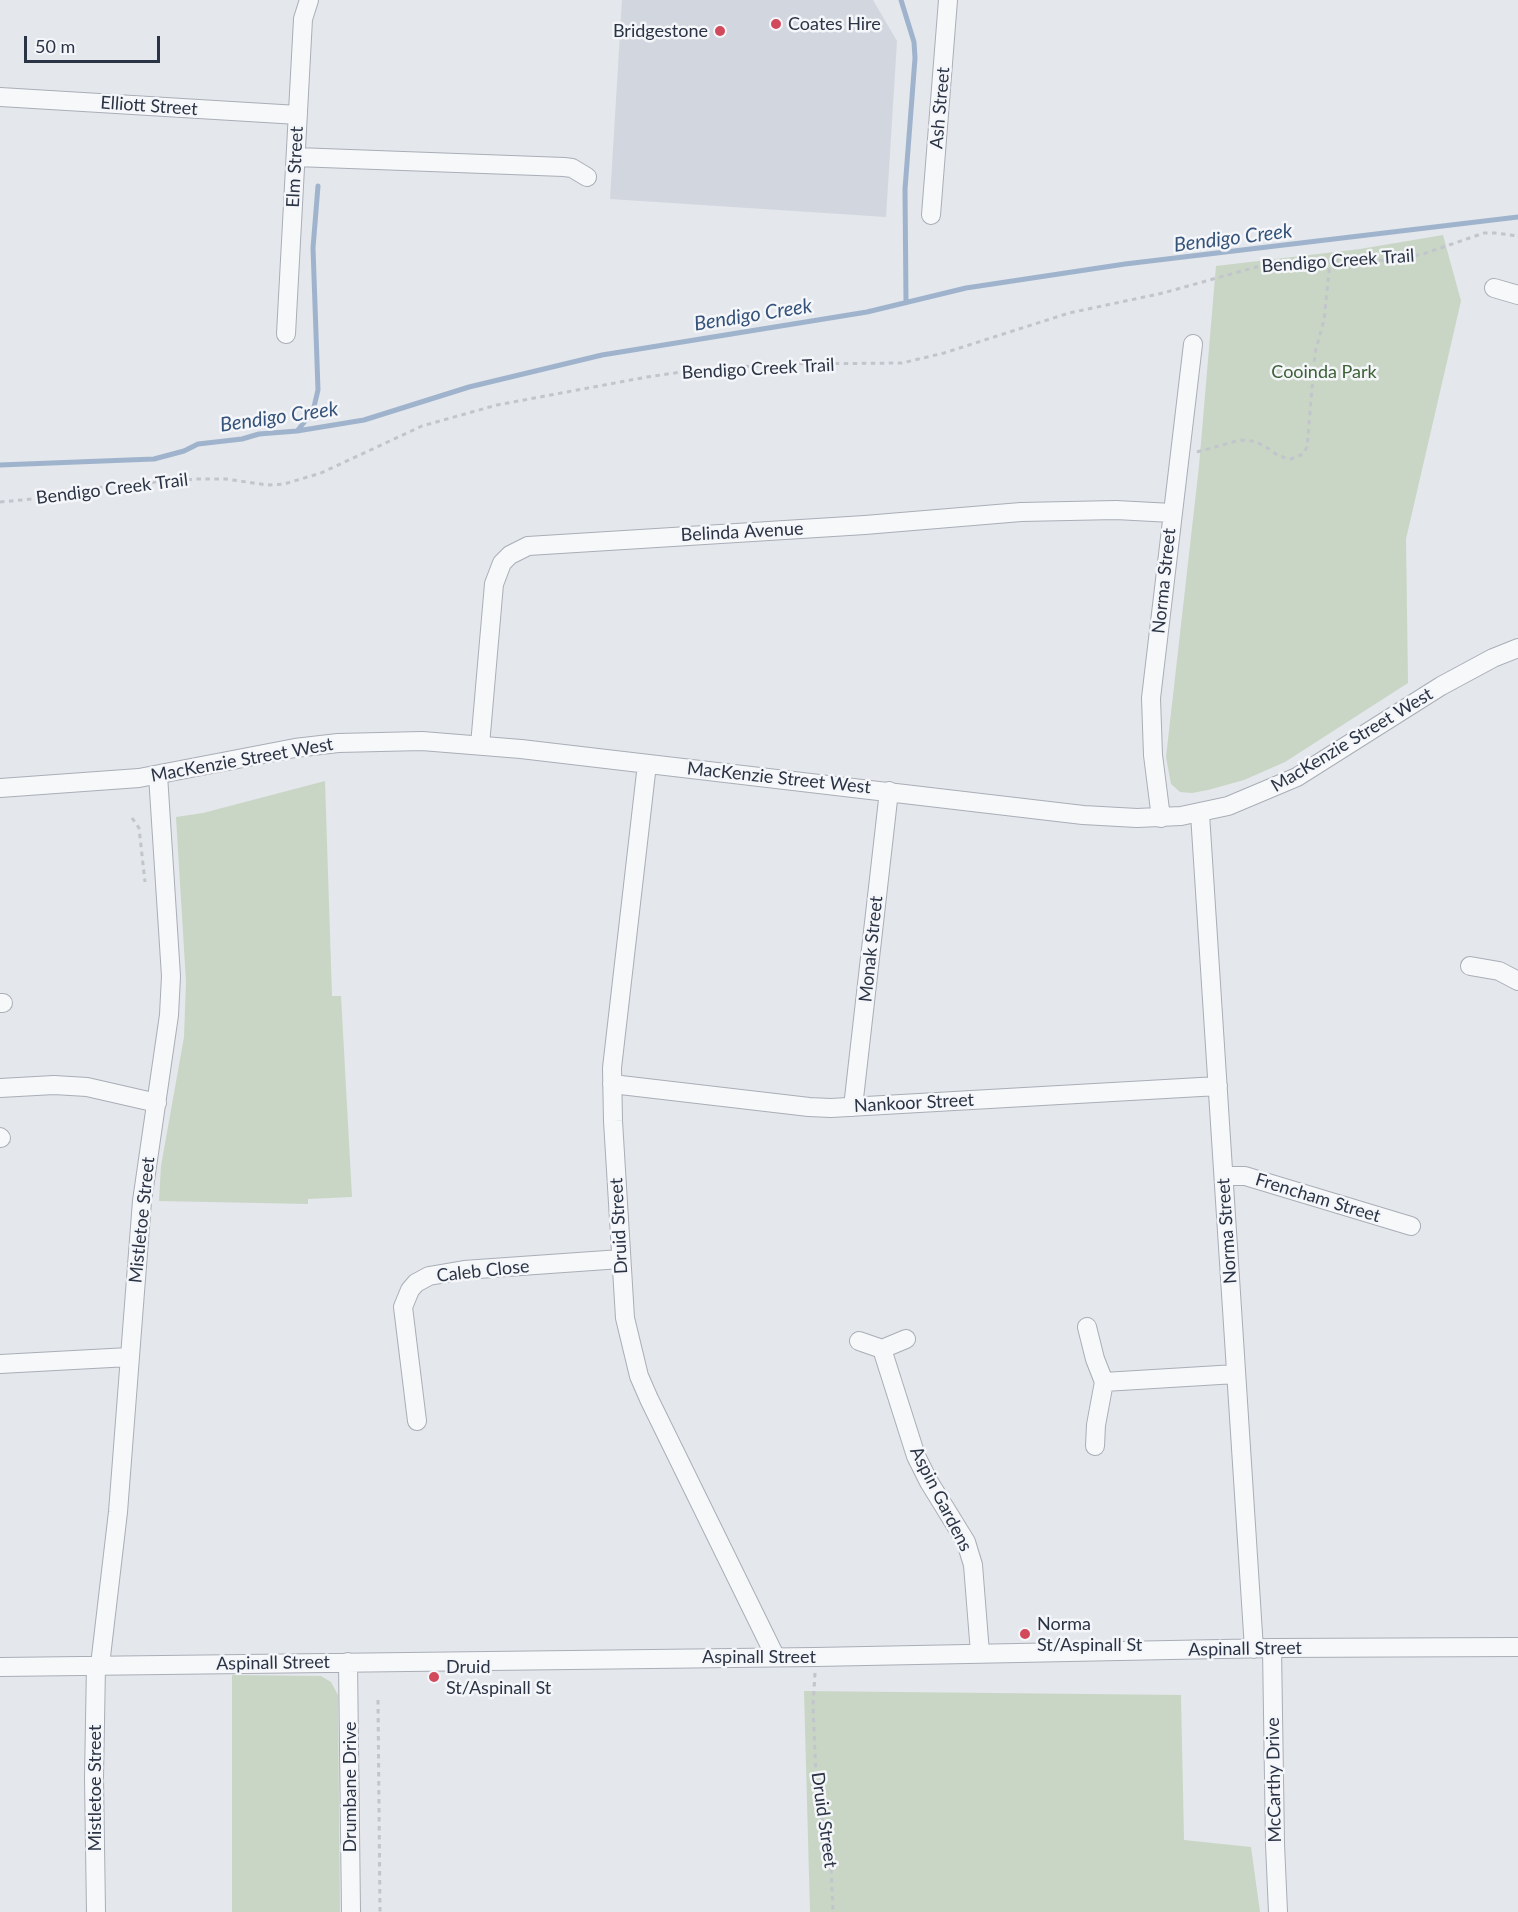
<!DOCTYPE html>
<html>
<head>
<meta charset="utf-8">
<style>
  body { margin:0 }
  #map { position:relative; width:1518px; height:1912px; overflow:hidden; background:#e4e7ec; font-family:Lato,sans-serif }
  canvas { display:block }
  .scale { position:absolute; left:24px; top:36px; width:136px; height:27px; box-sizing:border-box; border:3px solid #2b3445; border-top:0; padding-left:8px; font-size:18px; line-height:21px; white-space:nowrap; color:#2b3445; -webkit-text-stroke:4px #f4f6f9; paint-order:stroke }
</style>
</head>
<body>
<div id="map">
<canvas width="1518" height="1912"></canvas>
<div class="scale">50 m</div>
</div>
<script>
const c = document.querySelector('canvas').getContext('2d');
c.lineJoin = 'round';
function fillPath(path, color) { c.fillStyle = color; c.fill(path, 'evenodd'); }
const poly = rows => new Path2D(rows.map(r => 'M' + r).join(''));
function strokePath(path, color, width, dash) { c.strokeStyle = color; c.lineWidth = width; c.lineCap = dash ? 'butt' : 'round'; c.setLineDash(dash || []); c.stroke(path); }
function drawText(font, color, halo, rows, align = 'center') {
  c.font = font + ' Lato,sans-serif'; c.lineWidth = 5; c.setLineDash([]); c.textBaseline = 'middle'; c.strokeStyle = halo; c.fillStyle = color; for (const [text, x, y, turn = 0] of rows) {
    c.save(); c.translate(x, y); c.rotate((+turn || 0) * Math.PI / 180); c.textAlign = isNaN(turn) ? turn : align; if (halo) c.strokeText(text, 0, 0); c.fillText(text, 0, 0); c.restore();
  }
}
fillPath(poly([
  [622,0,873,0,897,41,886,217,610,199]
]), '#d2d6de');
fillPath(poly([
  [1443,235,1461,301,1406,539,1408,683,1285,762,1244,780,1208,790,1192,793,1180,792,1171,784,1166,757,1199,466,1216,266,1360,249],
  [325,781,332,996,341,996,352,1197,308,1199,308,1204,159,1201,161,1166,184,1037,186,982,176,817,203,813],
  [232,1675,321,1676,331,1682,338,1695,340,1912,232,1912],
  [804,1691,1181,1695,1184,1840,1251,1847,1260,1912,810,1912]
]), '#c9d6c5');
strokePath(poly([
  [901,0,914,42,915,58,905,189,906,302],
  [298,430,313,411,318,390,313,248,318,186],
  [0,465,154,459,184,451,198,444,242,439,259,434,297,431,364,420,469,387,602,355,867,312,966,288,1125,264,1518,217]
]), '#9fb4cc', 5);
const minor = poly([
  [0,97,298,115],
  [296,157,564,167,572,168,587,177],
  [931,215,948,0],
  [1494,288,1518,295],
  [286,334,303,19,309,0],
  [480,745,494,584,502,563,510,555,528,546,865,525,1021,512,1116,510,1172,513],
  [647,764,612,1068,613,1121,625,1318,639,1376,649,1399,775,1656],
  [0,788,139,778,295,748,338,743,422,741,521,749,1083,815,1137,818,1181,816,1228,806,1297,777,1441,686,1493,658,1518,648],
  [1200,814,1254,1649],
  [1161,818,1153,755,1151,698,1193,344],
  [1470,966,1499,971,1518,981],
  [0,1003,3,1003],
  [612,1084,809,1107,831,1108,1218,1086],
  [0,1088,54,1085,87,1087,157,1103],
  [853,1107,889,791],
  [0,1137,1,1138],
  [1224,1176,1245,1176,1411,1226],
  [1087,1327,1095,1359,1104,1382,1236,1374],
  [859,1341,882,1349,906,1339],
  [882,1349,916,1456,929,1482,966,1542,973,1565,980,1653],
  [0,1364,129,1357],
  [417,1421,403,1307,410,1290,416,1283,429,1276,464,1270,621,1259],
  [1095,1446,1096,1425,1104,1382],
  [1272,1648,1275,1844,1278,1912],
  [348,1662,351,1912],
  [96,1665,94,1778,96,1912],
  [100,1665,118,1512,142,1201,169,1015,171,976,158,775],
  [0,1667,815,1657,1272,1648,1518,1647]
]);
strokePath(minor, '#a9aeb7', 20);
strokePath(poly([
  [1197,452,1240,440,1252,441,1263,445,1279,456,1291,459,1303,454,1307,447,1315,353,1324,320,1330,262],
  [0,502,43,498,114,485,198,479,226,479,267,485,284,484,321,473,422,426,497,405,647,377,695,370,783,364,902,363,944,353,1069,313,1163,293,1267,264,1288,262,1394,260,1423,254,1484,233,1495,233,1518,236],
  [132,818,139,828,145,882],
  [815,1673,813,1706,817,1801,830,1846,833,1912],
  [378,1700,380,1912]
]), '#c2c5cb', 3, [4.5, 4.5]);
strokePath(minor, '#f7f8fa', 18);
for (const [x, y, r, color] of [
  [776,24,6,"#d1495b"],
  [720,31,6,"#d1495b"],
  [1025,1634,6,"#d1495b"],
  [434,1677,6,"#d1495b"]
]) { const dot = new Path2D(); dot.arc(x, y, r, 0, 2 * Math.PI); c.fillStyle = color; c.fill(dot); strokePath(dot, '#f4f6f9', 2); }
drawText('18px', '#2b3445', '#f4f6f9', [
  ["Coates Hire",788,24],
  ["Bridgestone",708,31,"right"],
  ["Norma",1037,1624],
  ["St/Aspinall St",1037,1645],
  ["Druid",446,1667],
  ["St/Aspinall St",446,1688]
], 'left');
drawText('18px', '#2b3445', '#f4f6f9', [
  ["Elliott Street",149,106,4],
  ["Ash Street",940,108,-85],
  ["Elm Street",295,167,-87],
  ["Bendigo Creek Trail",1338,261,-4],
  ["Bendigo Creek Trail",758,369,-3],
  ["Bendigo Creek Trail",112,489,-7],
  ["Belinda Avenue",742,532,-3],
  ["Norma Street",1164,581,-84],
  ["MacKenzie Street West",1352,740,-31],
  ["MacKenzie Street West",242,760,-10],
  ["MacKenzie Street West",779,778,6],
  ["Monak Street",871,949,-84],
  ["Nankoor Street",914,1103,-3],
  ["Frencham Street",1318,1198,17],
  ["Mistletoe Street",142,1220,-84],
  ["Druid Street",619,1226,-93],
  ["Norma Street",1227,1231,-94],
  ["Caleb Close",483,1271,-6],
  ["Aspin Gardens",941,1499,63],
  ["Aspinall Street",1245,1649,-1],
  ["Aspinall Street",759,1657],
  ["Aspinall Street",273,1663,-1],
  ["McCarthy Drive",1274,1780,-91],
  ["Drumbane Drive",350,1787,-90],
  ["Mistletoe Street",95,1788,-90],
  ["Druid Street",824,1820,82]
]);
drawText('18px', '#3f6138', '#f4f6f9', [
  ["Cooinda Park",1324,372]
]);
drawText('italic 20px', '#34527a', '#f4f6f9', [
  ["Bendigo Creek",1233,238,-7],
  ["Bendigo Creek",753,315,-9],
  ["Bendigo Creek",279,417,-8]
]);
</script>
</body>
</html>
